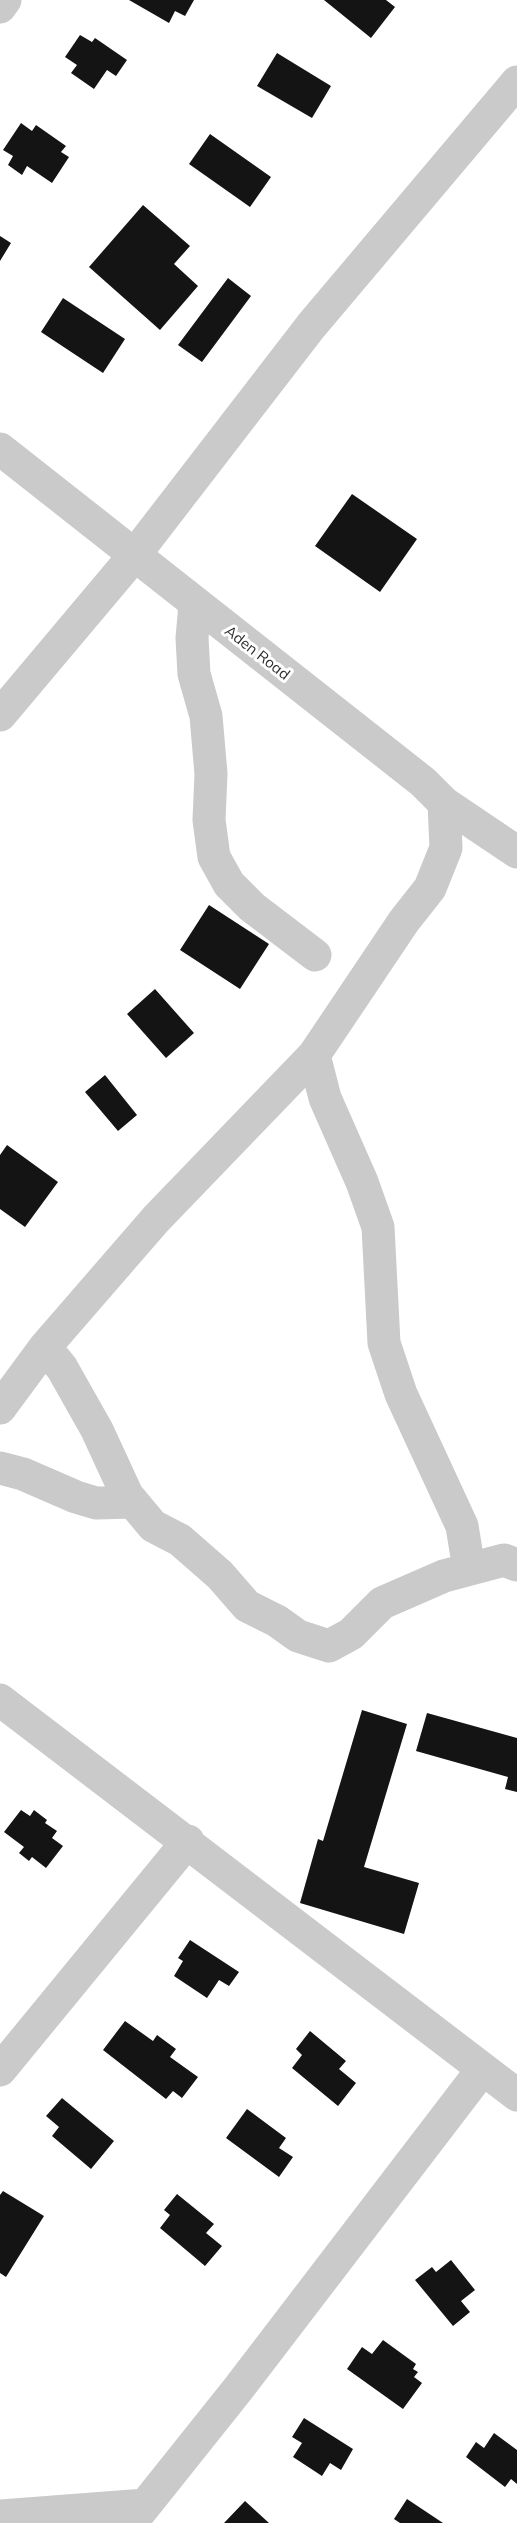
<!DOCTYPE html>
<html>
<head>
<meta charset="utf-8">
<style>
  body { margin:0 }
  canvas { display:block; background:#fff }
</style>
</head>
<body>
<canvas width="517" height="2523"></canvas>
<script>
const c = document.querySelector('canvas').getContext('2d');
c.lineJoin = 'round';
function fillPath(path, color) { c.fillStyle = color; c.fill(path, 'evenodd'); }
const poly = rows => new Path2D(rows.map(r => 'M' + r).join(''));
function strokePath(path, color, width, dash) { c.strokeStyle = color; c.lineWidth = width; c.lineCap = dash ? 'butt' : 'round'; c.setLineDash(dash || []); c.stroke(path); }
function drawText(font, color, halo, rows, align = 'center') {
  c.font = font + ' Mulish,sans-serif'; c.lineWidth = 6; c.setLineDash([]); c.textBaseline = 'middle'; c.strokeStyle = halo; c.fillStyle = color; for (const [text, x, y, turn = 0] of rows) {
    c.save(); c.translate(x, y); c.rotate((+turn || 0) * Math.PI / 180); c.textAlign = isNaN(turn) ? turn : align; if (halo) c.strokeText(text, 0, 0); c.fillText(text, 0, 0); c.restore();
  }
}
fillPath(poly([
  [129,0,194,0,185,16,175,11,169,23],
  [324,0,386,0,395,7,371,38],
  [80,35,92,42,95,38,127,60,116,76,107,70,94,89,71,73,77,65,65,57],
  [277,53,331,86,312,118,257,86],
  [21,123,32,131,36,125,66,146,61,152,69,157,52,183,27,166,22,175,8,165,13,156,3,150],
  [210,134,271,177,250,207,189,164],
  [143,205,190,246,174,264,198,286,160,330,89,267],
  [0,236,11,243,0,261],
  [228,278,251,296,202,362,178,345],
  [63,298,125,339,103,373,41,332],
  [352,494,417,539,380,592,315,546],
  [209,905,269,944,240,989,180,950],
  [155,989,194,1033,166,1058,127,1014],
  [105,1075,137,1115,118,1131,85,1092],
  [7,1145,58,1182,25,1227,0,1209,0,1155],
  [362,1710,407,1724,364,1867,419,1883,404,1934,300,1903,318,1839,323,1841],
  [427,1713,517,1738,517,1792,505,1789,508,1777,416,1751],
  [21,1810,30,1816,34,1810,47,1820,45,1823,57,1831,52,1838,63,1846,46,1868,32,1857,29,1861,19,1853,24,1847,4,1832],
  [190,1940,239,1972,229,1986,219,1980,207,1998,174,1976,183,1961,178,1958],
  [125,2021,153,2041,157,2035,176,2049,170,2057,198,2077,182,2098,173,2091,166,2099,103,2050],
  [310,2031,346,2061,339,2069,356,2083,338,2106,292,2068,302,2055,296,2049],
  [62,2098,114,2141,91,2169,52,2136,59,2127,46,2116],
  [247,2109,286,2138,279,2148,293,2157,279,2177,226,2138],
  [3,2191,44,2216,6,2277,0,2273,0,2195],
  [177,2194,214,2224,206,2233,222,2246,205,2266,160,2228,170,2215,164,2210],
  [451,2260,475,2290,461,2301,470,2312,453,2326,415,2280,432,2267,436,2272],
  [383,2340,416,2364,413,2369,418,2372,414,2377,422,2383,403,2409,347,2369,362,2347,372,2354],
  [304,2418,353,2449,341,2470,330,2463,322,2476,293,2457,302,2443,292,2437],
  [494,2433,517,2450,517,2484,511,2479,505,2487,466,2457,476,2442,484,2448],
  [407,2499,443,2523,400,2523,394,2519],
  [245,2501,269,2523,224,2523]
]), '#141414');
strokePath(poly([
  [0,7,5,0],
  [0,449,423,782,444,803,517,852],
  [195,605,192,638,194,674,206,716,211,774,209,820,214,857,229,884,252,907,315,955],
  [0,715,133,557,311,326,517,82],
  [314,1055,325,1098,362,1182,378,1227,384,1343,401,1394,462,1526,469,1569],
  [45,1347,62,1368,97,1430,127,1495,153,1526,180,1540,220,1575,247,1606,277,1621,298,1636,329,1646,351,1634,382,1603,444,1576,504,1560,517,1565],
  [0,1408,45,1347,156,1219,314,1055,404,921,430,888,446,848,444,803],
  [0,1468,23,1474,76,1497,96,1503,133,1502],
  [0,1700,517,2095],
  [0,2070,188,1841],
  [0,2516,145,2505],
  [131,2523,238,2389,482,2070]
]), '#cacaca', 33);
drawText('15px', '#2d2d2d', '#fff', [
  ["Aden Road",257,653,38]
]);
</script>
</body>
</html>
